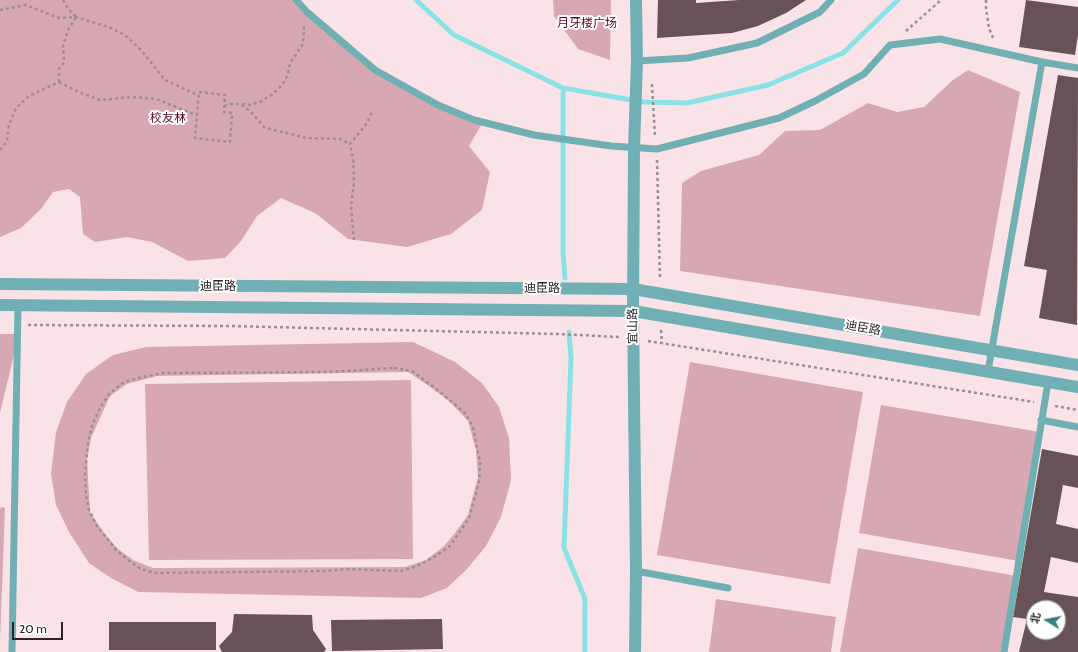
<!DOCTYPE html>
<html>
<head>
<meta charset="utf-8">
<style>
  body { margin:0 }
  #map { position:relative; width:1078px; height:652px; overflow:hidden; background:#fae3e8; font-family:Cabin,"Noto Sans SC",sans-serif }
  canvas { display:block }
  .north { position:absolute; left:1026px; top:600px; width:40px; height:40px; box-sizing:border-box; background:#fff; border:1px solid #aaa7a8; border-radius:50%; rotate:280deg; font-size:11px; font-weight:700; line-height:16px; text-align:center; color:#2b2325 }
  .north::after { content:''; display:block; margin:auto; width:14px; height:18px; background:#378084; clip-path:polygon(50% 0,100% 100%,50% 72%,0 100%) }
  .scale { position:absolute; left:12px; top:622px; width:51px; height:18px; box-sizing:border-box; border:2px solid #2b2325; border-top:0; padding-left:5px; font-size:12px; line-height:14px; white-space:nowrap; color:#2b2325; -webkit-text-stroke:3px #fff; paint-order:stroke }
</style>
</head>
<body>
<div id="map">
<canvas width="1078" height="652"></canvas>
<div class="north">北</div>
<div class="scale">20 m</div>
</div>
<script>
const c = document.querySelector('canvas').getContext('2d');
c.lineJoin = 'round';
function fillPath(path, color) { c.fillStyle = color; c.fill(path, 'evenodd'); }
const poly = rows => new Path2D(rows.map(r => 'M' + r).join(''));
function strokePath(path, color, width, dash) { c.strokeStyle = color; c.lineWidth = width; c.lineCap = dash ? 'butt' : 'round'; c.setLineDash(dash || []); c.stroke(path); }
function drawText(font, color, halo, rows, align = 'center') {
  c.font = font + ' Cabin,"Noto Sans SC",sans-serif'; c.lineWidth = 4; c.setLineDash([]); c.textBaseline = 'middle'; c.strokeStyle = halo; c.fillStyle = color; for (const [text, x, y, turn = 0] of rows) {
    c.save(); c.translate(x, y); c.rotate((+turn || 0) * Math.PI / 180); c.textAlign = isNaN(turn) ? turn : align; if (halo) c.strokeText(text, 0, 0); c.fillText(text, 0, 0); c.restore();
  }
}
fillPath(poly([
  [0,0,296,0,375,70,405,87,483,122,469,146,490,172,482,210,451,234,407,247,348,239,315,213,281,198,257,216,241,241,225,258,188,261,152,242,127,237,95,242,83,234,80,197,69,189,53,192,41,209,21,228,0,237],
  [553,0,611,0,610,60,578,49,554,16],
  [968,70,1020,92,980,316,680,271,682,183,701,171,759,155,785,131,820,130,868,103,897,112,924,107,953,80],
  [0,334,19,334,0,413],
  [413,342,455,362,482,383,499,407,509,438,511,480,501,517,486,546,467,569,447,588,421,598,138,592,111,578,89,563,69,532,56,505,51,474,56,432,67,402,86,374,113,355,146,347],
  [408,372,429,386,450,402,468,421,476,450,478,477,468,515,455,533,444,546,426,560,405,567,153,568,133,560,117,548,102,530,90,512,87,459,91,438,110,396,127,384,157,376],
  [690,362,863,392,830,584,657,555],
  [411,380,413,559,149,560,145,384],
  [881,405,1040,432,1018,561,859,533],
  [1,507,5,508,0,642,0,510],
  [858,548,1017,576,1003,652,840,652],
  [716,599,836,617,831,652,709,652]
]), '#d7a8b3');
strokePath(poly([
  [416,0,454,35,563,88,643,102,687,103,768,85,843,53,898,0],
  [563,88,563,252,565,278],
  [569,332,571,358,564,548,585,599,585,652]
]), '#8ae2e7', 5);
fillPath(poly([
  [658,0,696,0,696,3,739,0,806,0,786,13,758,26,732,33,657,38],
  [1026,0,1078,7,1078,35,1075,55,1019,47],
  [1058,75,1078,78,1077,325,1039,318,1047,270,1024,266],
  [1042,449,1078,456,1078,488,1063,485,1056,524,1078,529,1078,563,1051,557,1044,592,1078,597,1078,652,1019,652,1027,619,1013,617],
  [1034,608,1058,608,1058,632,1034,632],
  [234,614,312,615,313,630,326,649,324,652,222,652,219,646,232,632],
  [442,619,443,649,332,651,331,620],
  [109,622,216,622,216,650,109,650]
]), '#665257');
strokePath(poly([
  [63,0,69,10,76,17],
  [986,0,986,8,989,28,993,38],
  [0,10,26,5,59,18,76,17,111,28,125,35,141,50,165,80,198,95],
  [906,31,941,0],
  [59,82,81,93,100,100,133,97,156,99,196,115],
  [59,82,59,69,64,62,63,46,68,30,76,17],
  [652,84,655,137],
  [199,92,225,95,224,112,232,113,230,142,195,138,199,92],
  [242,104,249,105,260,102,273,94,283,84,288,74,290,63,303,44,304,24],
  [224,106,231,104,240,104,251,112,264,127,274,130,307,138,340,139,350,144],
  [0,150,7,141,9,125,16,108,29,96,59,82],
  [657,160,660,279],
  [354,240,351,207,354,182,353,158,350,144,367,123,372,112],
  [28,325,230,326,558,334,619,337],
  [661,330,662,343],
  [648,341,1034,402],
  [394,368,412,371,440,392,465,413,473,427,480,463,479,482,469,518,459,533,449,547,434,557,417,566,401,571,345,569,327,571,155,573,141,569,128,560,116,550,97,526,89,510,86,495,85,476,88,442,92,426,100,408,110,393,124,382,143,377,163,373,330,372,394,368],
  [1055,406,1078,410]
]), '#9d8d90', 2.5, [3, 3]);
strokePath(poly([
  [296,0,307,12,375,70,438,105,474,120,534,135,611,146,657,149,779,118,815,101,864,74,890,45,940,39,1042,62,1078,68],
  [637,61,688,58,757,43,820,12,831,0],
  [988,371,1042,62],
  [1041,420,1078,427],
  [636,571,728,588],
  [12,652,18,305],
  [1004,652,1048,382]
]), '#70b0b4', 7);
strokePath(poly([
  [0,284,633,289,1078,365],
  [0,305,633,311,1078,387],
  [635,652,636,571,633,311,634,148,637,61,636,0]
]), '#70b0b4', 12);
drawText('12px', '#570428', '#fff', [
  ["月牙楼广场",587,23],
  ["校友林",168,118]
]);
drawText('12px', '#2b2325', '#fff', [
  ["迪臣路",218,286],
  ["迪臣路",542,288],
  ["宜山路",633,326,-91],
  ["迪臣路",863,328,10]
]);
</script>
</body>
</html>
